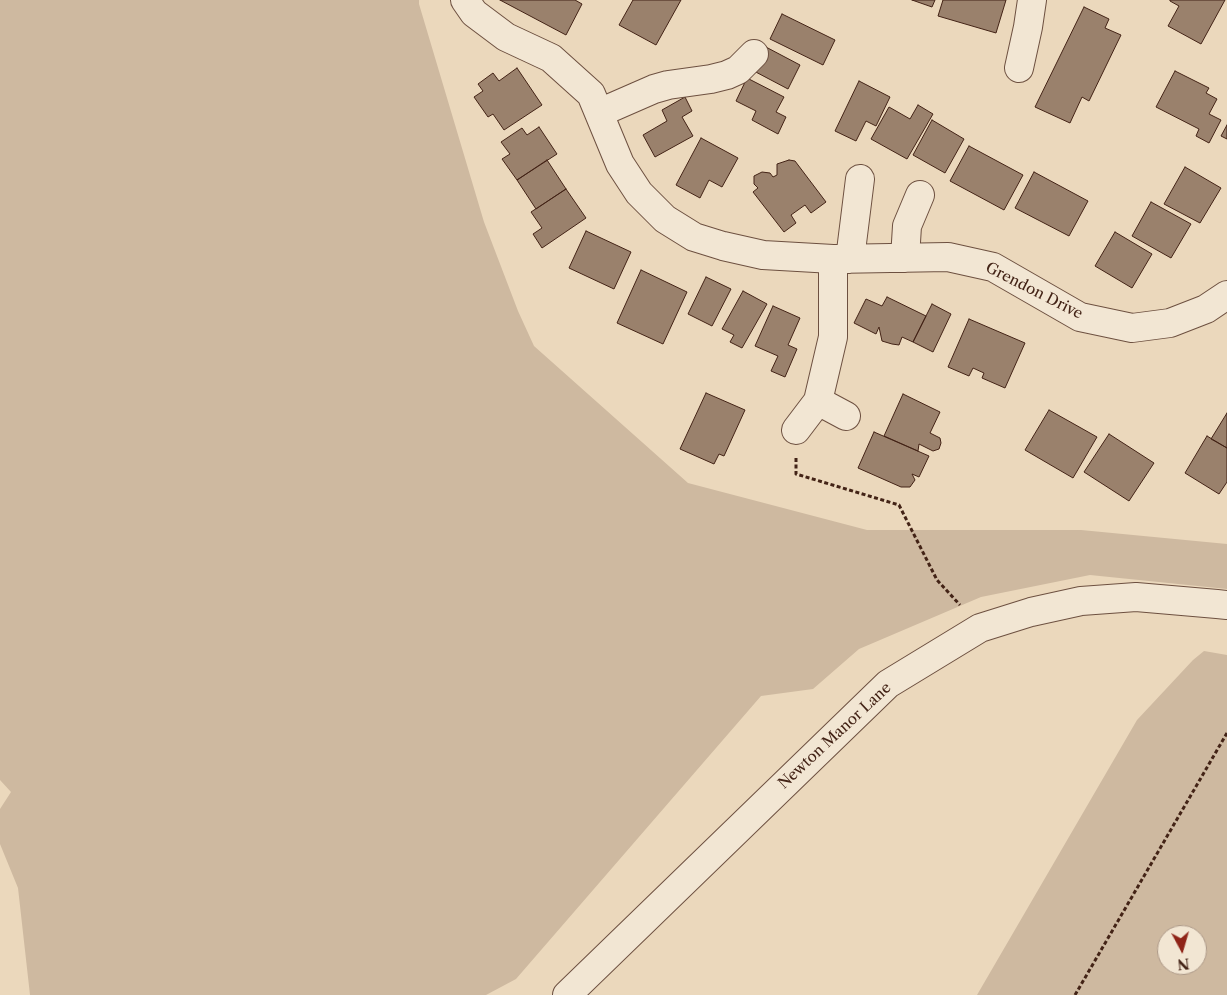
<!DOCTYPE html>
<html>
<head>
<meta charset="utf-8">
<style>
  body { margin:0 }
  #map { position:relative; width:1227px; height:995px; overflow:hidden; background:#ebd8bc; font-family:"Libre Caslon Text",serif }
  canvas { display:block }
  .north { position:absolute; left:1157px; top:925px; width:50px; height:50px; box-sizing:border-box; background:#f2e6d3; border:1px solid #ac9887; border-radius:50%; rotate:174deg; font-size:14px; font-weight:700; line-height:20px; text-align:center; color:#432316 }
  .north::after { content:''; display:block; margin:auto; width:18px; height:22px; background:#8f2418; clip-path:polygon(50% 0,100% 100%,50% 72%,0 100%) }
</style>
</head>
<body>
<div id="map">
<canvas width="1227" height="995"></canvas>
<div class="north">N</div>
</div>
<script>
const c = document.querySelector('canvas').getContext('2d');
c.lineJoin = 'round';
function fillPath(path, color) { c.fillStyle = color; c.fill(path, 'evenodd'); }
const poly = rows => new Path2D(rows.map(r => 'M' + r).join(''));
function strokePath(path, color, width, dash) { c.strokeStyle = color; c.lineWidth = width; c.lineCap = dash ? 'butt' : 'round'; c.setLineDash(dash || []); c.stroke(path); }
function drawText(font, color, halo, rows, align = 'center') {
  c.font = font + ' "Libre Caslon Text",serif'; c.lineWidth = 4; c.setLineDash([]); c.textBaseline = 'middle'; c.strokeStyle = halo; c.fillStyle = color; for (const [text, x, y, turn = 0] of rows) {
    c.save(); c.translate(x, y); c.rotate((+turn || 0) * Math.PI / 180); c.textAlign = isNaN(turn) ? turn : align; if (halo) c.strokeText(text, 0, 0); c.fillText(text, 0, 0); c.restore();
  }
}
fillPath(poly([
  [0,0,419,0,419,4,484,222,518,311,534,346,688,483,867,530,1081,530,1227,544,1227,589,1090,575,981,597,859,649,813,689,761,696,516,979,486,995,30,995,18,888,0,844,0,809,11,792,0,780],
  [1204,651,1227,655,1227,995,977,995,1137,720,1193,660],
  [1167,935,1197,935,1197,965,1167,965]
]), '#ceb9a0');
const building = poly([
  [500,0,575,0,582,4,566,35,500,0],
  [633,0,681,0,656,45,619,25,633,0],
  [912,0,935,0,932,7,912,0],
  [943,0,1006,0,996,33,938,16,943,0],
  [1170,0,1225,0,1201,44,1168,26,1179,6,1170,1,1170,0],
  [1084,7,1109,19,1105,28,1121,35,1089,101,1082,97,1070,123,1035,107,1084,7],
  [782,14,835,40,823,65,770,39,782,14],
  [764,46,800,65,788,89,752,70,764,46],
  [517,68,542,105,504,130,493,114,488,117,474,97,483,91,478,84,493,73,499,81,517,68],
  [1175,71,1209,88,1206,93,1217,99,1209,114,1221,120,1209,143,1196,136,1199,129,1156,107,1175,71],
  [747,78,784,97,776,112,786,117,778,134,752,120,756,111,736,101,747,78],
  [859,81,890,97,876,126,866,121,856,141,835,131,859,81],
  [685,97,692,111,682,117,693,136,655,157,643,135,667,121,662,110,685,97],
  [918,105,933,114,907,159,871,139,889,107,910,119,918,105],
  [932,120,964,139,945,173,913,155,932,120],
  [1227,125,1227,139,1221,136,1227,125],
  [539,127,557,154,517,180,502,159,510,154,501,142,522,128,527,135,539,127],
  [701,138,738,158,722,187,709,180,700,198,676,185,701,138],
  [969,146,1023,175,1004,210,950,181,969,146],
  [547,160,566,189,536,209,517,180,547,160],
  [789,160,795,161,826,202,811,213,805,205,791,215,796,223,784,232,753,192,758,188,754,184,754,176,762,172,770,173,773,177,777,175,777,164,789,160],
  [1185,167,1221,188,1200,223,1164,204,1185,167],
  [1034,172,1088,201,1069,236,1015,208,1034,172],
  [566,189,586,218,542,248,533,234,542,228,531,212,566,189],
  [1151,202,1191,224,1171,258,1132,236,1151,202],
  [586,231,631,252,614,289,569,268,586,231],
  [1115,232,1152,254,1132,288,1095,266,1115,232],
  [641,270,687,292,663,344,617,323,641,270],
  [706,277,731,289,712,326,688,314,706,277],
  [743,291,767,304,742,348,730,342,734,335,722,329,743,291],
  [887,297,926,316,913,342,902,337,899,345,892,344,882,341,879,327,876,334,854,323,866,299,882,306,887,297],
  [932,304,951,314,933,352,913,342,932,304],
  [773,306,800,318,788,345,797,349,785,377,771,371,778,356,755,346,773,306],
  [969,319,1025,343,1005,388,982,378,984,373,973,368,969,376,948,367,969,319],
  [706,393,745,410,724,456,719,454,714,464,680,449,706,393],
  [903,394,940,412,930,433,940,438,941,443,939,449,933,451,919,444,918,451,884,436,903,394],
  [1049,410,1097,437,1073,478,1025,450,1049,410],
  [1227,413,1227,448,1211,439,1227,413],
  [874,432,929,456,919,477,912,474,915,480,910,487,901,487,858,468,874,432],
  [1109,434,1154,463,1129,501,1084,472,1109,434],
  [1207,436,1227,448,1227,482,1219,494,1185,473,1207,436]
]);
fillPath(building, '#9a816c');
strokePath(building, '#432316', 1);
const minor = poly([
  [465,0,474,13,506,37,551,58,591,94,620,164,639,193,665,219,694,237,723,246,763,255,833,259,948,257,993,267,1080,317,1132,328,1170,323,1206,309,1227,295],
  [1019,68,1028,27,1032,0],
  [599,113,654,89,668,85,711,79,727,75,738,70,754,54],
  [905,258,907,226,920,195],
  [850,259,860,179],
  [818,401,846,416],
  [796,430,818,401,833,337,833,259],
  [567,995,888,684,980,628,1031,612,1081,601,1136,597,1217,604,1227,605]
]);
strokePath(minor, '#6d5040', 30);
strokePath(poly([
  [796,458,796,474,899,505,937,580,960,605],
  [1075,995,1227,733]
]), '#432316', 3, [4, 2.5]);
strokePath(minor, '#f2e6d3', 28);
drawText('15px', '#432316', '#f2e6d3', [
  ["Grendon Drive",1034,291,27],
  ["Newton Manor Lane",835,736,-43]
]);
</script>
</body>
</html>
